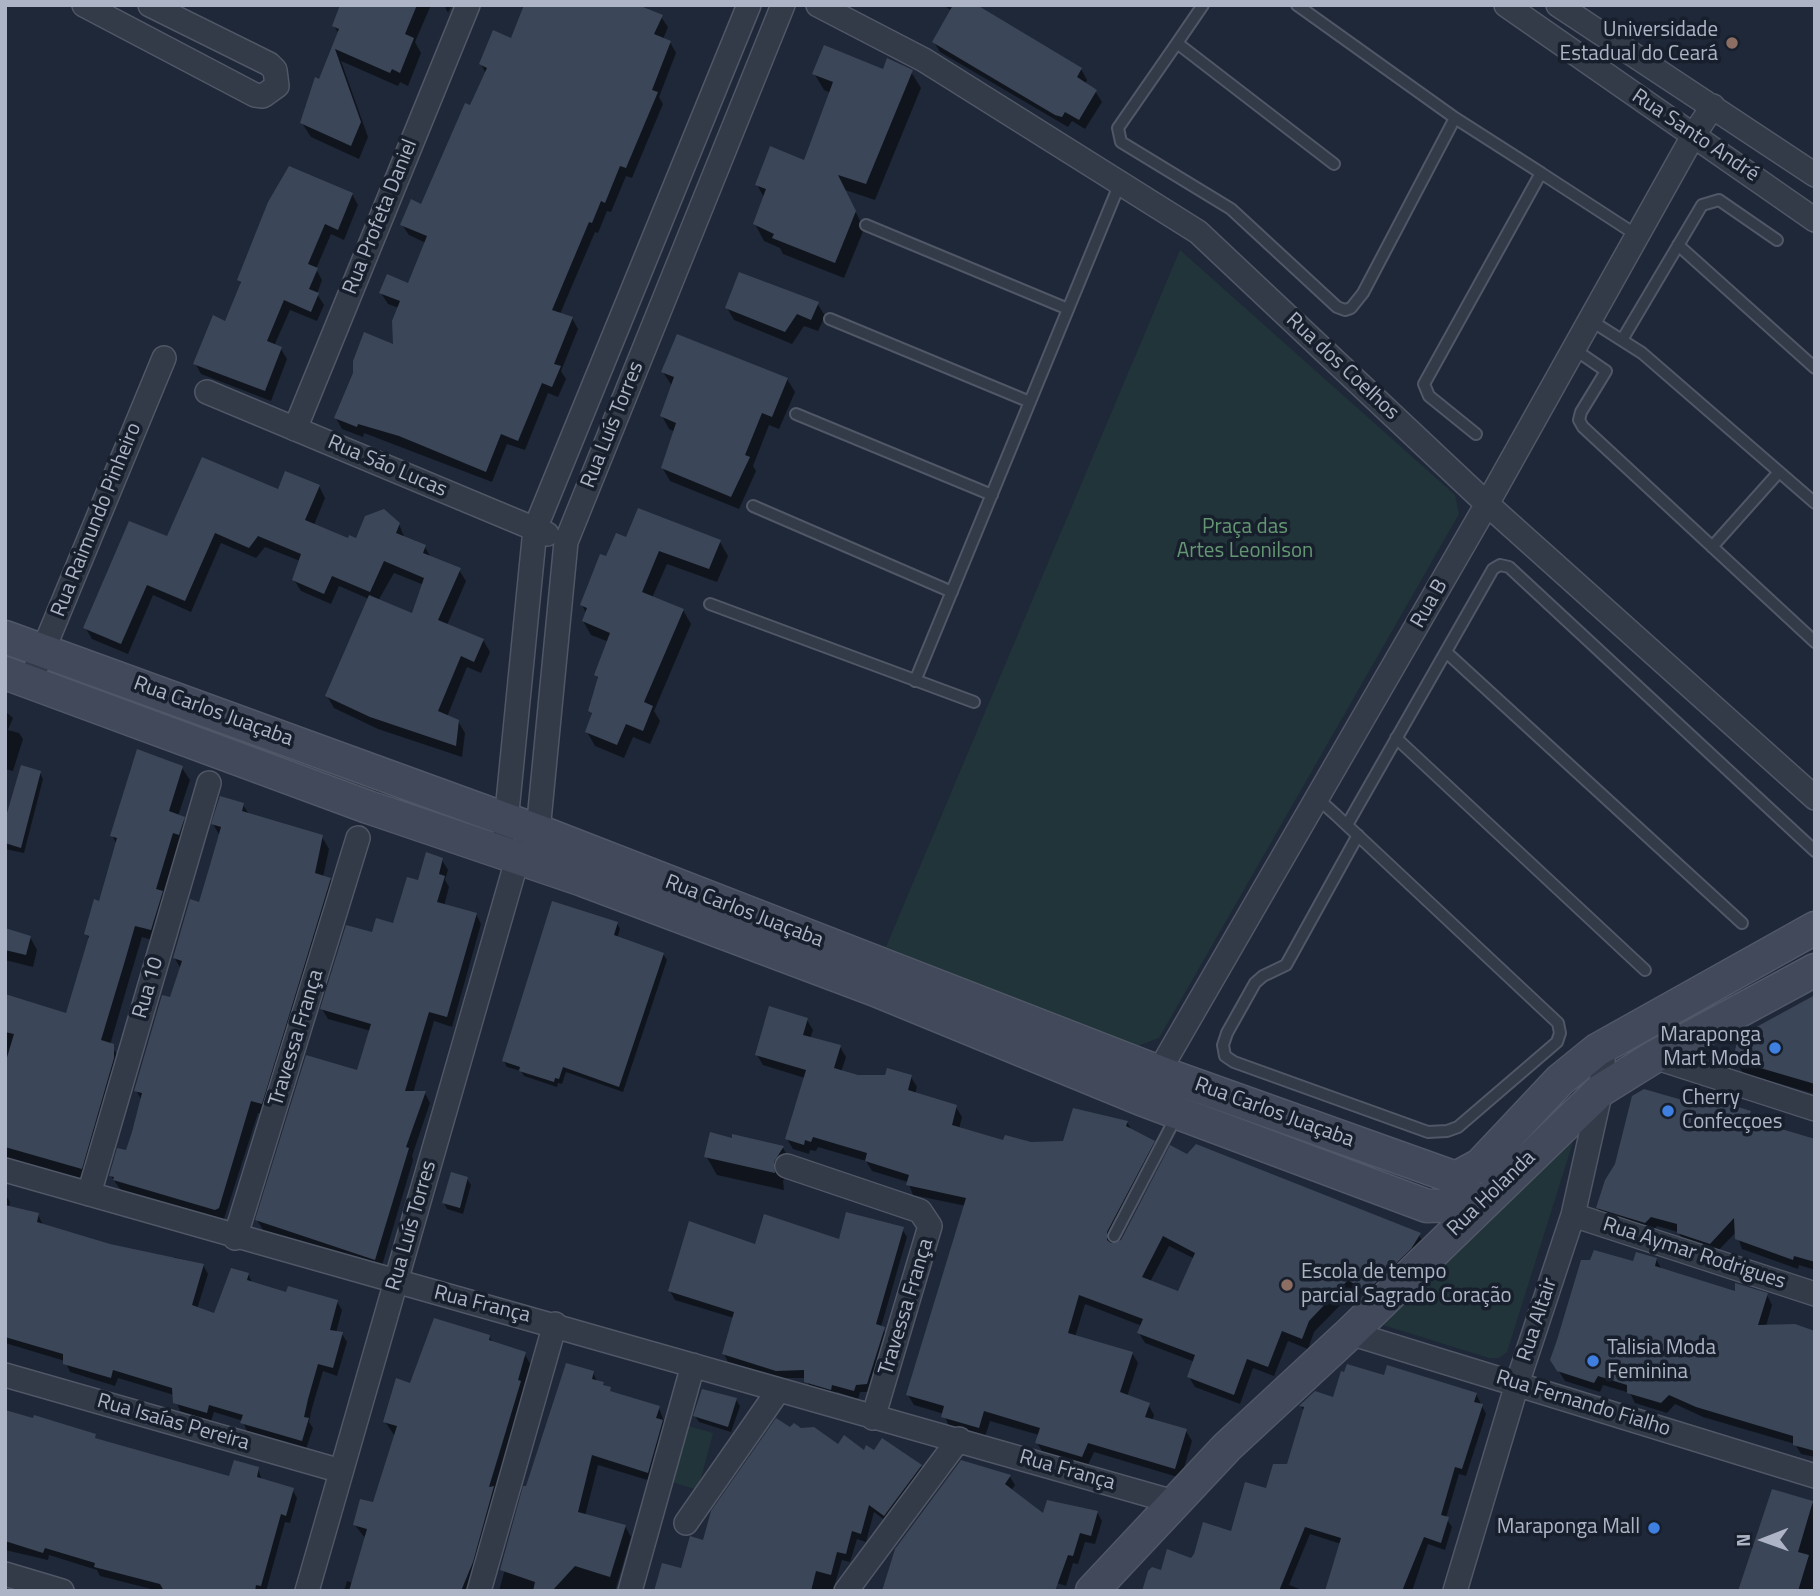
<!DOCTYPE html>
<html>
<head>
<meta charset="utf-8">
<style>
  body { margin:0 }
  #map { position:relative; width:1820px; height:1596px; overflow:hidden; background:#1f2838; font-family:"Titillium Web",sans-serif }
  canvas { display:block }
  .frame { position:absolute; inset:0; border:7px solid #adb4c5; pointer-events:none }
  .north { position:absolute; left:1729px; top:1505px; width:70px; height:70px; -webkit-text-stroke:5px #181f2c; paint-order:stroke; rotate:269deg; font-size:19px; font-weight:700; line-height:28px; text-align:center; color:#adb4c5 }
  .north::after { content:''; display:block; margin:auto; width:24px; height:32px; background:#adb4c5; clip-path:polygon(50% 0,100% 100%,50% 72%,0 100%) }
</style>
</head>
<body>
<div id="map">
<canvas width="1820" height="1596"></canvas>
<div class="frame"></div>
<div class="north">N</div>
</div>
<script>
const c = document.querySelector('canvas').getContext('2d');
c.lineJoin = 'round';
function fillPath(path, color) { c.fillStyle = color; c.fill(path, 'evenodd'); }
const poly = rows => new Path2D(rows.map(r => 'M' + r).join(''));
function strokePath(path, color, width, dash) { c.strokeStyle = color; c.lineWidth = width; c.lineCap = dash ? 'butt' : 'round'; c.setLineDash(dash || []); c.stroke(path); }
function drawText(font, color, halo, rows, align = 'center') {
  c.font = font + ' "Titillium Web",sans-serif'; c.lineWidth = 7; c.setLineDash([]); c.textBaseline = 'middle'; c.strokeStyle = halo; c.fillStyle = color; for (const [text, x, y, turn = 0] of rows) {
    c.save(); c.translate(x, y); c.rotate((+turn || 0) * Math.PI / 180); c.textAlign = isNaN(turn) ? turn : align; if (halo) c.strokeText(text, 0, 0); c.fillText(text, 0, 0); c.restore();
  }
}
fillPath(poly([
  [1180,250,1455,495,1459,514,1159,1038,1135,1047,886,947],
  [1573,1142,1507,1352,1499,1358,1489,1358,1380,1324,1380,1320],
  [688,1426,713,1433,698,1490,672,1482]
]), '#213439');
fillPath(poly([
  [342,5,431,5,415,42,421,53,408,86,400,82,398,86,341,61,368,137,359,159,311,137,302,123,339,34,334,26],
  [444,5,452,5,448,13],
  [943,5,974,5,1081,69,1087,80,1085,84,1095,91,1102,102,1085,129,1072,121,1068,127,940,52,934,42,952,11],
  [661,17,668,27,663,39,670,42,676,53,659,97,663,104,632,178,626,176,611,212,607,211,598,233,595,232,560,314,572,318,578,329,561,371,566,379,558,397,548,393,525,450,507,444,492,482,364,433,363,437,342,429,336,418,395,347,399,308,388,304,381,293,409,285,426,243,409,235,402,225,422,206,471,107,486,74,481,64,512,40],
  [911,72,921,88,875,200,845,190,864,229,844,278,783,254,780,248,764,241,755,224,765,199,757,185,805,162,831,93,824,90,814,73],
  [352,194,358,205,344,240,331,234,316,269,322,280,317,294,324,305,317,321,290,310,274,346,281,349,287,359,271,401,201,374,195,363,226,323,241,285,239,280],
  [817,303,825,316,818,331,804,326,792,344,734,320,727,308],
  [663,372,787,379,795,392,779,429,769,425,753,466,756,471,739,509,670,481,662,467,675,432,669,429,662,416,672,386],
  [319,486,325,498,314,525,349,541,399,524,405,539,425,547,431,558,459,570,466,581,447,625,483,640,490,652,481,673,467,667,447,717,458,721,465,733,462,757,378,729,334,708,327,696,369,599,339,586,331,604,301,591,294,580,300,561,265,547,256,558,221,543,191,612,153,595,128,654,92,639,85,627,168,539,279,491],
  [394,573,424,585,413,616,378,601],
  [627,540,720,542,728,556,717,582,667,564,652,598,683,610,691,624,654,711,660,721,650,744,633,737,624,758,595,746,587,732,599,681,596,675,609,642,591,635,583,621,586,613,582,605,607,559],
  [5,711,13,718,8,730,19,733,23,739,13,771,5,769],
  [182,768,190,780,178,816,183,818,191,830,158,942,142,937,130,977,110,1045,120,1058,89,1180,5,1160,5,1006,67,1015,90,940,86,934,100,903,117,845,112,835],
  [40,773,43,779,24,853,5,849,5,826],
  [243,805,249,814,322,837,329,849,323,877,330,879,337,891,268,1116,258,1113,223,1222,122,1192,111,1176,128,1152,142,1101,136,1090,181,969,174,957,200,904,220,836,213,824],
  [442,860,448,870,445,880,449,887,444,906,476,914,481,924,452,1027,434,1021,413,1093,425,1093,430,1103,412,1156,413,1160,381,1269,263,1230,257,1220,359,1073,371,1031,328,1019,322,1009,373,934,395,926,419,882],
  [617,923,620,929,617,938,663,954,667,960,623,1092,566,1072,562,1084,558,1083,557,1087,524,1076,521,1071,507,1067,504,1061],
  [5,930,30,937,37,950,33,967,5,960],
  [1815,997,1815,1094,1743,1073,1735,1060],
  [807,1020,813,1030,810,1039,840,1047,846,1057,841,1072,858,1077,911,1077,917,1087,915,1094,956,1107,962,1117,959,1129,1004,1143,1064,1143,1127,1122,1132,1131,1153,1142,1159,1152,1111,1245,1122,1241,1187,1156,1419,1235,1425,1245,1373,1301,1355,1290,1314,1332,1308,1349,1288,1341,1274,1376,1253,1368,1240,1404,1195,1387,1189,1377,1195,1362,1145,1343,1139,1333,1142,1326,1085,1304,1075,1337,1132,1353,1138,1363,1127,1397,1148,1404,1154,1415,1152,1421,1186,1431,1192,1441,1181,1478,1094,1452,1087,1467,1043,1453,1037,1443,1039,1435,990,1421,985,1437,949,1427,944,1414,914,1405,908,1395,966,1206,913,1195,908,1182,872,1171,866,1161,818,1147,816,1151,810,1150,809,1154,793,1149,787,1139,805,1078,763,1065,757,1055],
  [1169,1246,1195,1259,1179,1293,1150,1282],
  [1702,1108,1750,1113,1756,1124,1815,1141,1815,1270,1799,1265,1798,1269,1742,1249,1736,1232,1716,1253,1685,1243,1678,1232,1657,1226,1651,1233,1604,1218,1598,1208],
  [733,1136,783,1148,793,1166,783,1181,784,1190,717,1175,706,1156,734,1140],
  [467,1179,471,1185,463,1214,447,1209,444,1203],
  [5,1194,10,1202,9,1208,38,1215,43,1225,156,1258,173,1261,174,1257,203,1265,208,1274,197,1309,215,1315,248,1274,253,1284,287,1294,337,1302,342,1310,336,1333,342,1334,347,1342,337,1376,323,1371,312,1408,309,1422,313,1428,306,1449,247,1432,243,1421,214,1412,211,1421,180,1411,174,1395,118,1378,115,1386,70,1372,65,1361,5,1343],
  [902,1229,907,1237,881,1327,888,1336,871,1392,860,1392,858,1399,837,1392,835,1397,811,1390,806,1378,782,1378,728,1362,724,1354,734,1318,675,1300,670,1291,756,1246,840,1241],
  [1656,1259,1662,1270,1737,1293,1767,1295,1772,1305,1766,1326,1815,1332,1815,1457,1801,1454,1795,1444,1703,1417,1675,1404,1667,1413,1635,1403,1630,1393,1603,1385,1600,1392,1565,1381,1552,1360,1634,1264],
  [489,1336,493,1343,524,1353,532,1367,472,1591,344,1591,347,1581,353,1583,366,1539,354,1524,374,1504,395,1436,385,1422,411,1385],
  [593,1373,598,1383,613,1393,659,1408,668,1432,654,1482,598,1465,585,1516,625,1526,631,1537,615,1591,499,1591,529,1481],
  [1385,1378,1476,1394,1486,1414,1466,1476,1459,1474,1446,1518,1452,1527,1445,1550,1428,1544,1412,1591,1326,1591,1341,1544,1310,1534,1289,1585,1305,1591,1144,1591,1163,1572,1192,1560,1205,1524,1232,1533,1288,1466,1304,1412,1301,1406,1334,1399],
  [736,1400,740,1406,731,1432,699,1422,695,1416],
  [5,1412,231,1478,258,1469,262,1480,292,1489,297,1498,290,1523,285,1522,266,1591,159,1591,100,1576,97,1570,49,1555,48,1560,5,1550],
  [790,1429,839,1447,921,1466,926,1475,890,1524,874,1512,866,1542,857,1539,850,1562,842,1560,833,1591,656,1591,682,1570],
  [962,1462,1010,1477,1015,1485,1011,1491,1044,1516,1097,1512,1102,1521,1095,1544,1085,1542,1078,1564,1073,1563,1066,1586,1045,1579],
  [1812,1503,1815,1508,1815,1591,1742,1591]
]), '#0007');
fillPath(poly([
  [340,5,417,5,405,34,414,38,400,73,392,69,390,73,335,49,361,122,351,146,300,123,315,77,319,79,339,29,332,26],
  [524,5,638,5,663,15,654,34,671,41,652,90,658,92,626,168,620,166,605,203,601,201,592,223,589,222,552,310,573,317,554,364,561,366,552,387,542,383,518,441,501,434,486,472,399,436,358,424,357,427,334,418,353,373,353,361,364,332,393,344,392,321,400,301,379,293,387,274,408,283,427,236,400,225,411,199,421,204,465,103,470,105,487,68,479,64,493,30,511,38],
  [953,5,977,5,1082,68,1077,77,1097,90,1079,120,1065,112,1062,117,1055,115,932,42],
  [824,45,883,69,887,58,913,70,866,184,838,175,856,211,835,263,772,238,774,234,753,224,766,189,755,185,770,146,804,160,833,82,812,74],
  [289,166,353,193,338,230,325,224,308,264,318,268,309,289,319,293,311,312,284,300,267,341,282,347,265,391,193,364,213,315,225,321,241,282,237,280,268,202],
  [739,272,819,302,811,320,797,314,785,332,725,308],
  [677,334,788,378,772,417,762,413,745,455,750,457,731,497,661,468,676,423,660,416,674,377,661,372],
  [202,457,278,489,285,471,320,485,305,520,348,538,349,535,356,538,365,516,384,509,400,523,396,533,426,545,423,553,461,568,438,620,484,639,474,662,461,656,438,711,459,720,456,746,370,717,325,696,369,595,412,613,424,578,384,561,370,592,332,576,324,594,292,580,301,554,258,536,249,548,215,533,185,601,147,585,121,644,83,628,129,521,167,536],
  [638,508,721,540,709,569,659,551,642,592,684,609,644,702,653,706,643,731,626,724,617,745,585,732,592,713,588,711,598,677,594,675,610,633,582,621,587,608,580,605,600,554,606,556,616,533,626,537],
  [137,749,183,766,169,811,185,817,179,835,173,833,156,889,163,891,151,930,135,926,124,964,101,1040,114,1044,114,1058,82,1169,5,1147,5,1064,14,1034,5,1032,5,994,66,1013,89,936,84,934,94,899,99,901,117,838,110,836],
  [21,765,41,771,21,848,5,843,5,820],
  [220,796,244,803,242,811,323,835,315,873,331,878,262,1104,251,1101,219,1208,215,1210,113,1180,114,1177,109,1176,117,1148,126,1150,132,1132,142,1093,134,1091,162,995,170,997,182,961,173,958,190,899,199,902,210,865,221,827,211,824],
  [426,852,443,858,439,874,445,876,437,902,477,913,447,1017,429,1012,405,1091,426,1091,406,1147,409,1148,375,1260,255,1220,306,1055,357,1070,371,1024,320,1009,346,925,372,932,376,918,393,923,407,877,418,880],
  [552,901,618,922,614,935,664,953,619,1087,563,1067,559,1079,555,1078,554,1082,519,1071,520,1067,502,1061],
  [5,928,31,936,26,955,5,950],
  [1815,995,1815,1084,1733,1060,1738,1037],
  [769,1006,808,1018,803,1035,841,1045,834,1068,858,1075,885,1075,887,1068,912,1075,908,1090,957,1105,952,1125,1003,1140,1005,1135,1031,1142,1063,1141,1073,1108,1128,1121,1126,1126,1155,1141,1107,1232,1107,1240,1111,1243,1121,1240,1170,1145,1187,1154,1196,1144,1421,1233,1411,1249,1366,1292,1348,1280,1309,1321,1302,1339,1282,1331,1268,1367,1247,1359,1234,1395,1187,1377,1195,1355,1137,1333,1143,1319,1079,1295,1068,1333,1133,1352,1120,1392,1150,1403,1145,1417,1187,1429,1175,1469,1088,1443,1082,1457,1035,1443,1040,1428,984,1411,979,1428,941,1417,944,1406,906,1395,966,1198,906,1185,909,1175,865,1161,867,1153,813,1137,811,1142,805,1140,804,1145,785,1139,806,1070,755,1055],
  [1163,1236,1195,1253,1178,1291,1142,1277],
  [1644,1089,1703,1106,1713,1107,1719,1101,1751,1111,1748,1119,1815,1139,1815,1262,1794,1256,1793,1260,1735,1239,1734,1218,1710,1244,1677,1233,1677,1224,1651,1217,1645,1223,1596,1208,1605,1180,1615,1164,1632,1096],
  [710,1132,732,1138,732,1134,784,1146,774,1162,775,1173,704,1157],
  [451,1172,468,1177,460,1208,442,1203],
  [5,1205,39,1213,37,1222,110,1244,204,1264,192,1305,214,1313,231,1268,249,1273,247,1280,286,1292,288,1286,338,1300,330,1330,343,1332,333,1368,318,1364,308,1399,304,1417,309,1418,302,1441,240,1423,243,1415,209,1405,207,1413,173,1403,172,1388,113,1370,111,1378,63,1364,63,1354,5,1337],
  [846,1212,904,1227,876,1324,885,1327,867,1384,856,1385,854,1391,832,1385,831,1390,804,1382,804,1370,776,1371,722,1354,734,1312,668,1291,689,1221,755,1244,764,1214,839,1239],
  [1594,1250,1633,1261,1636,1252,1657,1258,1655,1266,1735,1291,1735,1283,1768,1293,1758,1325,1795,1324,1815,1331,1815,1451,1793,1445,1793,1436,1696,1407,1669,1395,1661,1403,1627,1393,1627,1385,1598,1376,1594,1383,1557,1371,1550,1360,1557,1340,1581,1260,1590,1260],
  [434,1318,490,1335,489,1340,526,1352,518,1380,521,1381,489,1487,494,1486,473,1562,461,1591,349,1591,367,1529,353,1525,360,1499,373,1502,397,1426,383,1422,396,1378,410,1383],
  [566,1363,594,1371,592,1379,604,1382,603,1385,611,1387,610,1391,660,1406,656,1418,663,1420,648,1473,592,1455,578,1512,626,1525,610,1577,575,1566,552,1591,533,1591,535,1582,500,1570,523,1486,526,1486],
  [1347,1364,1384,1375,1387,1365,1477,1393,1474,1402,1483,1404,1462,1469,1455,1467,1441,1515,1449,1517,1441,1543,1424,1537,1402,1591,1325,1591,1341,1538,1305,1527,1279,1591,1142,1591,1148,1571,1152,1567,1161,1570,1167,1549,1191,1558,1194,1554,1203,1522,1231,1531,1245,1482,1266,1488,1273,1464,1287,1464,1304,1407,1299,1406,1315,1391,1333,1397,1341,1371,1344,1372],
  [702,1389,737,1398,728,1427,693,1416],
  [5,1410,33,1418,34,1415,96,1434,95,1438,229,1476,234,1460,259,1467,257,1477,294,1488,286,1516,281,1514,261,1586,256,1585,255,1591,164,1591,160,1584,94,1567,95,1563,45,1548,43,1553,5,1541],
  [776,1418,790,1427,794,1423,801,1428,814,1427,838,1444,844,1435,864,1450,866,1445,874,1450,882,1438,922,1465,884,1516,869,1505,861,1534,852,1531,846,1554,837,1552,831,1575,816,1571,811,1591,654,1591,662,1563,681,1568,690,1536,703,1540,711,1511],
  [961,1460,1011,1475,1005,1484,1043,1513,1047,1500,1098,1511,1091,1536,1080,1533,1073,1556,1068,1555,1055,1591,882,1591,895,1549],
  [1772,1489,1813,1501,1798,1552,1809,1555,1798,1591,1738,1591]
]), '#3b4658');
const lane = poly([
  [1203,5,1177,43,1334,164],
  [1297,5,1455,118,1541,173],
  [1177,43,1118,128,1121,142,1231,209,1337,307,1345,310,1351,308,1363,293,1455,118],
  [866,225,1068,309],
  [1678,245,1815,368],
  [830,319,1030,402],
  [1590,320,1642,353,1815,503],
  [1622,340,1702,205,1719,200,1777,240],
  [1574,349,1606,371,1581,412,1579,420,1583,427,1815,642],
  [796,414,992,495],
  [1476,434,1429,396,1424,384,1541,173,1638,236],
  [753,506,952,592],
  [1712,547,1779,472],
  [710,604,974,702],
  [1446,652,1742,923],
  [915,681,1120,183],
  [1396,738,1645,970],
  [1317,798,1336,815,1558,1023,1560,1033,1557,1042,1458,1127,1447,1131,1428,1132,1234,1062,1225,1056,1223,1045,1227,1033,1255,983,1263,976,1286,965,1358,835],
  [1347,825,1493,569,1500,565,1509,567,1815,851],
  [1114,1236,1177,1115]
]);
const street = poly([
  [84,5,255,95,263,96,277,86,275,70,269,64,150,5],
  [818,5,924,60,1198,232,1487,504,1815,798],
  [1506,5,1815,220],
  [1558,5,1815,175],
  [207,392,547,534],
  [295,429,468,5],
  [30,682,164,358],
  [505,832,535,529,749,5],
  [1654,1057,1815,1109],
  [1151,1085,1487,504,1693,136,1713,106],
  [787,1166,920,1211,930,1226,873,1418],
  [5,1170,1174,1502],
  [89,1194,209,783],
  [1573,1215,1815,1294],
  [235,1238,358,838],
  [1350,1333,1815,1476],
  [5,1375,341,1471],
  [686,1523,778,1391],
  [5,1574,62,1591],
  [307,1591,517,860,538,831,566,542,783,5],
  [479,1591,555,1324],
  [630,1591,693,1365],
  [846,1591,959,1439],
  [1455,1591,1517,1384,1573,1215,1601,1090,1604,1045]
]);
const secondary = poly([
  [5,637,538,831,1159,1072,1456,1178,1466,1198,1463,1222],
  [5,673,368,807,583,880,873,989,1141,1099,1427,1206,1457,1205,1486,1199],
  [1456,1178,1480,1165,1560,1080,1597,1050,1815,928],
  [1092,1591,1227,1447,1350,1333,1601,1090,1654,1057,1815,970]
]);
strokePath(lane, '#505766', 14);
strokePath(street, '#505766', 26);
strokePath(secondary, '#505766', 35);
strokePath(lane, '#333a48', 10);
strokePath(street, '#333a48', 23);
strokePath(secondary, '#41495b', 32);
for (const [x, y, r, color] of [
  [1732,43,7,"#8d6e63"],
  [1775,1048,7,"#3f7fe0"],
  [1668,1111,7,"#3f7fe0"],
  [1287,1285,7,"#8d6e63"],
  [1593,1361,7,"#3f7fe0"],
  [1654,1528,7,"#3f7fe0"]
]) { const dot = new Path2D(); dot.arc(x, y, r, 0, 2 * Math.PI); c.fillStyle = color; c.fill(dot); strokePath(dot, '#181f2c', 2.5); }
drawText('21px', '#adb4c5', '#181f2c', [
  ["Universidade",1718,31],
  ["Estadual do Ceará",1718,55],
  ["Maraponga",1761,1036],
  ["Mart Moda",1761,1060],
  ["Cherry",1682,1099,"left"],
  ["Confecçoes",1682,1123,"left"],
  ["Escola de tempo",1301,1273,"left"],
  ["parcial Sagrado Coração",1301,1297,"left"],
  ["Talisia Moda",1607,1349,"left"],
  ["Feminina",1607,1373,"left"],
  ["Maraponga Mall",1640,1528]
], 'right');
drawText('21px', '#adb4c5', '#181f2c', [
  ["Rua Santo André",1695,136,34],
  ["Rua Profeta Daniel",381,217,-68],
  ["Rua dos Coelhos",1342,367,43],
  ["Rua Luís Torres",613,425,-68],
  ["Rua Sáo Lucas",387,467,23],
  ["Rua Raimundo Pinheiro",97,520,-68],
  ["Rua B",1430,604,-60],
  ["Rua Carlos Juaçaba",213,712,20],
  ["Rua Carlos Juaçaba",744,912,21],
  ["Rua 10",149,988,-74],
  ["Travessa França",297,1038,-73],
  ["Rua Carlos Juaçaba",1274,1113,20],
  ["Rua Holanda",1492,1194,-44],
  ["Rua Luís Torres",412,1226,-74],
  ["Rua Aymar Rodrigues",1694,1254,18],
  ["Rua França",482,1305,14],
  ["Travessa França",907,1307,-73],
  ["Rua Altair",1538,1320,-72],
  ["Rua Fernando Fialho",1583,1404,17],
  ["Rua Isaías Pereira",173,1423,16],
  ["Rua França",1067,1471,16]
]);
drawText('21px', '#649673', '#181f2c', [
  ["Praça das",1245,528],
  ["Artes Leonilson",1245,552]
]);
</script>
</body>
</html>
